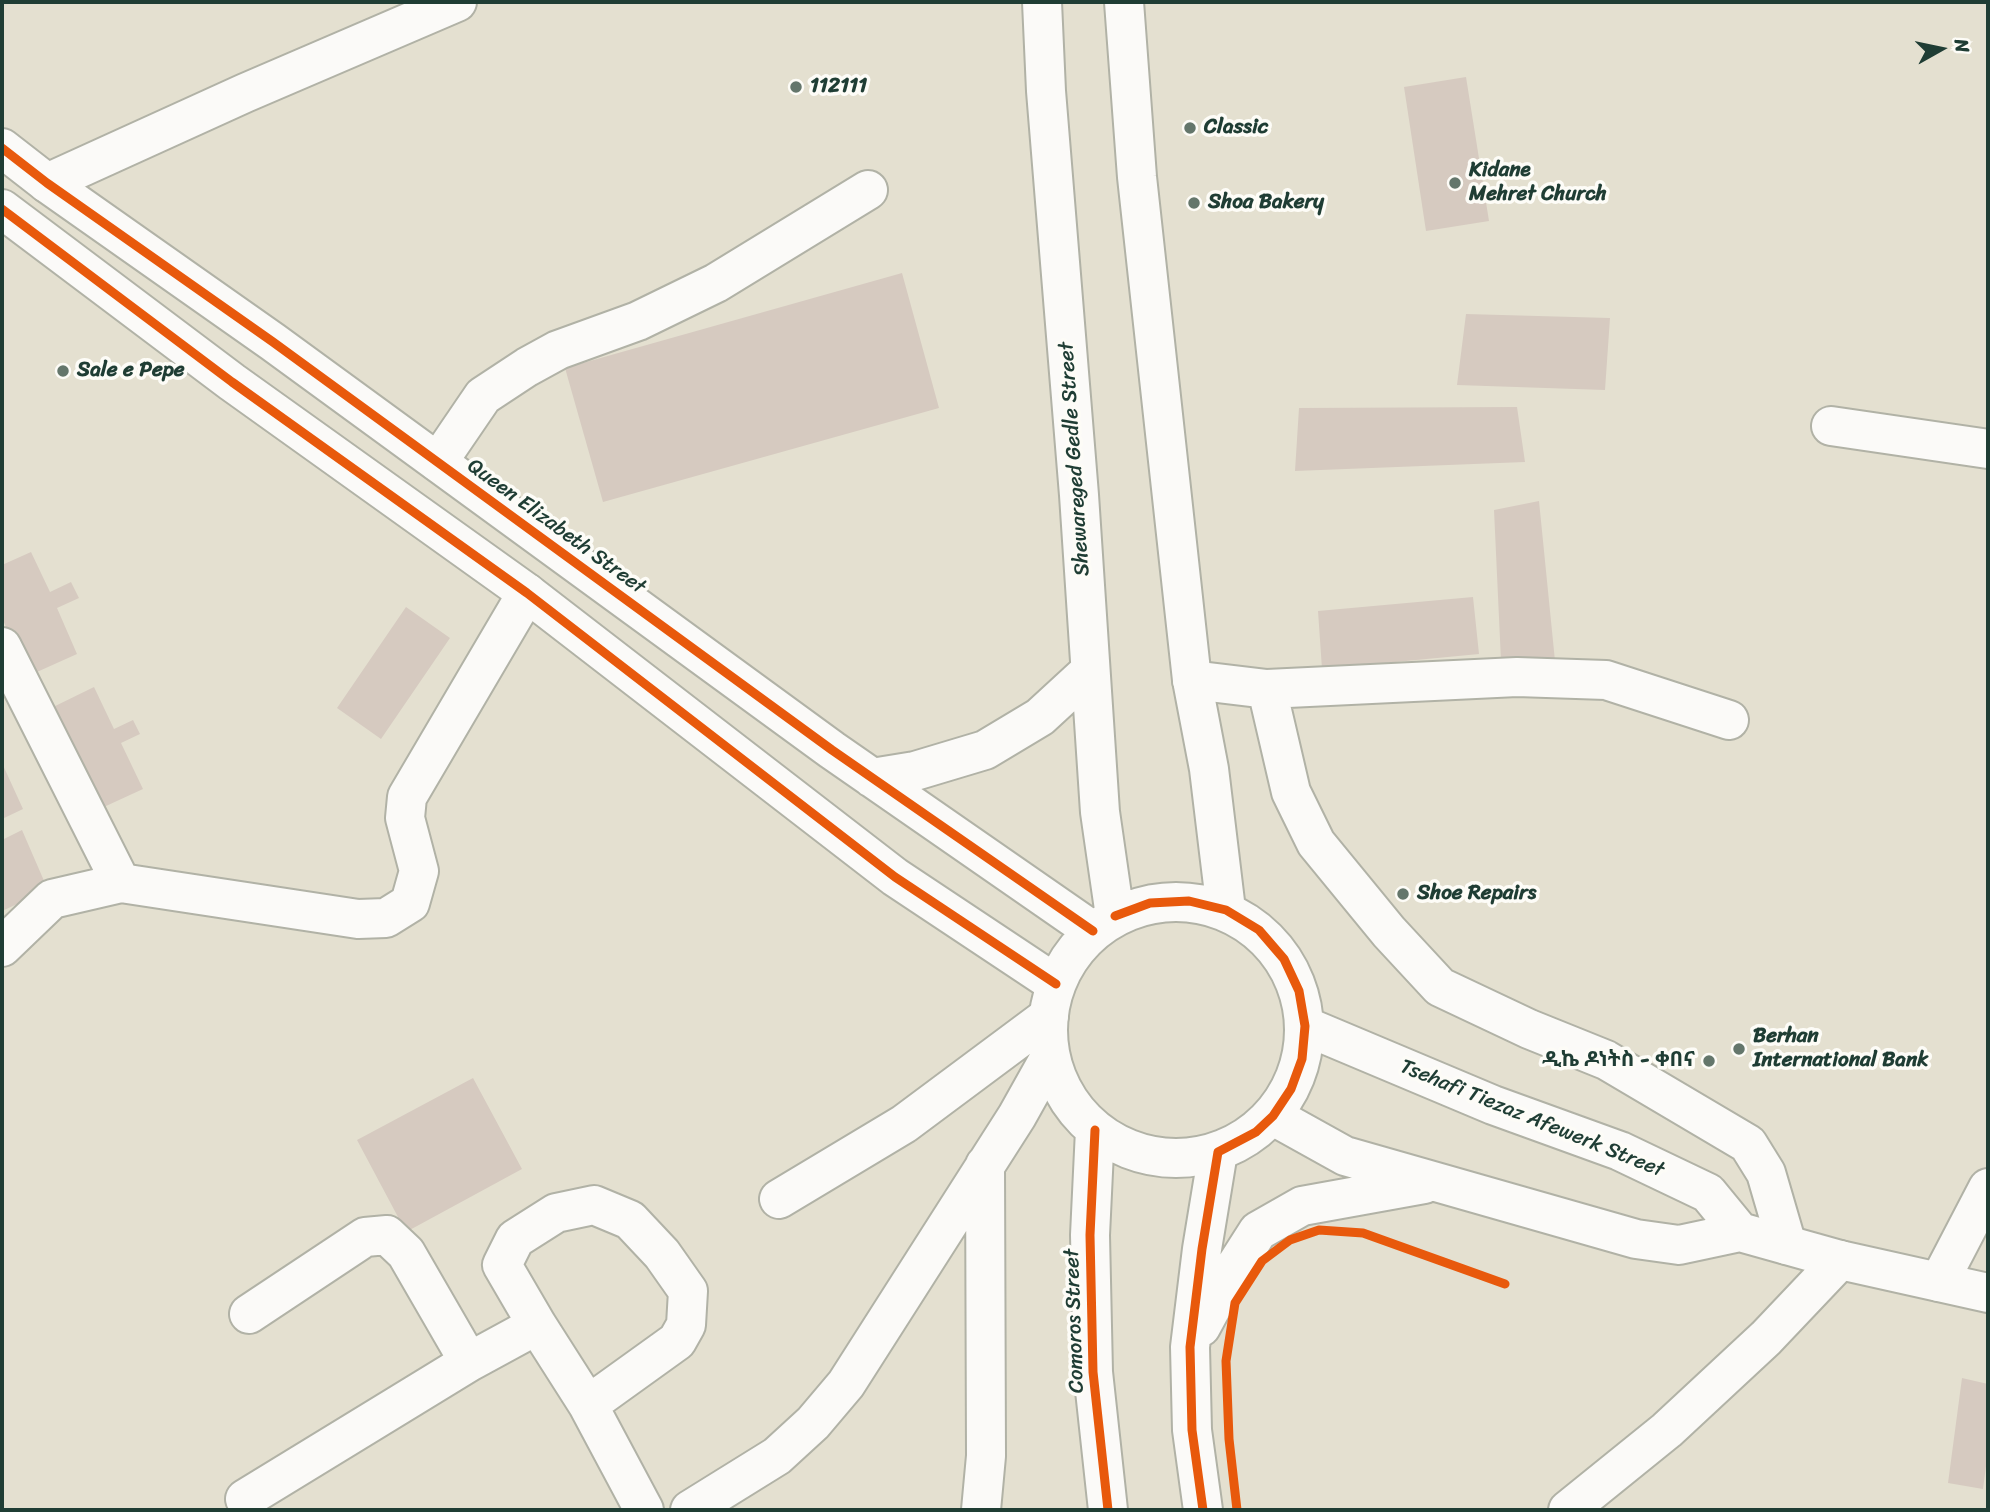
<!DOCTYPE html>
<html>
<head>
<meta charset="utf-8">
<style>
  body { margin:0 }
  #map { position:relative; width:1990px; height:1512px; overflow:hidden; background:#e4e0d0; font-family:Sriracha,sans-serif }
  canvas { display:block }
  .frame { position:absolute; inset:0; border:4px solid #1f3d34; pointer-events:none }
  .north { position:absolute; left:1906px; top:14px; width:70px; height:70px; -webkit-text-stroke:5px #fdfcf7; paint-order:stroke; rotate:81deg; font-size:19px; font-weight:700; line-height:28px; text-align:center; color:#1f3d34 }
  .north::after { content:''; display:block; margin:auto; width:24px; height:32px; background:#1f3d34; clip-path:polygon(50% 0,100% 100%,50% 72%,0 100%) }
</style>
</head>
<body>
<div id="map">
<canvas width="1990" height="1512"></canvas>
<div class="frame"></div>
<div class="north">N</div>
</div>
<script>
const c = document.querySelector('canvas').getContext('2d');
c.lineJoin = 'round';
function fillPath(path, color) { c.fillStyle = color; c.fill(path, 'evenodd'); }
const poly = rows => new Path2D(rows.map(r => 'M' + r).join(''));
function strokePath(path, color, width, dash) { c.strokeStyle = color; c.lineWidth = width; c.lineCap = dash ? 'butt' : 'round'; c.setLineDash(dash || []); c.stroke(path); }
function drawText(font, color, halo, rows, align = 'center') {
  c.font = font + ' Sriracha,"Noto Sans Ethiopic",sans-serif'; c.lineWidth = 7; c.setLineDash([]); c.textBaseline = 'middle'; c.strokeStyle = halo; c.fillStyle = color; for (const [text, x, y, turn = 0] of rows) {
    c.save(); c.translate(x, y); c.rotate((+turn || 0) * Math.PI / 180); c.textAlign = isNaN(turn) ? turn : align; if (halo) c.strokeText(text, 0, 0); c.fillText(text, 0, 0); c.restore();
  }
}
fillPath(poly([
  [1466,77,1489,221,1426,231,1404,87],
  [902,273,939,408,603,502,565,368],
  [1466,314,1610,318,1605,390,1457,385],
  [1517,407,1525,462,1295,471,1299,408],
  [1539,501,1555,661,1501,661,1494,510],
  [31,552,50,592,71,582,79,598,57,608,77,654,28,676,2,618,2,565],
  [1473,597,1479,654,1322,669,1318,611],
  [406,607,450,638,381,739,337,708],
  [94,687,114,729,133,720,140,734,121,743,143,789,93,812,45,711],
  [2,763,23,809,2,819],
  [22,830,48,890,2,911,2,840],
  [473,1078,522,1169,406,1232,357,1140],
  [1962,1378,1988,1384,1988,1451,1983,1489,1948,1483]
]), '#d6cac0');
const minor = poly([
  [47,183,245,93,457,2],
  [1831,426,1988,449],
  [438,462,483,396,527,367,558,350,638,321,716,283,868,190],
  [2,647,121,883,358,919,386,918,410,903,419,871,405,818,407,797,527,593],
  [1192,680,1267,689,1517,677,1606,680,1729,720],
  [1267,689,1291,792,1316,843,1389,932,1440,987,1529,1029,1606,1060,1748,1144,1766,1173,1787,1245],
  [2,947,52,899,121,883],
  [779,1199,904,1124,1049,1016],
  [1939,1282,1988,1188],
  [249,1314,365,1237,387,1235,406,1253,469,1362,537,1325],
  [588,1405,677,1341,686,1325,688,1291,662,1254,630,1220,594,1205,556,1213,515,1239,502,1265,537,1325,588,1405,644,1510],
  [245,1499,469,1362],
  [690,1510,777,1456,813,1423,846,1384,1017,1116,1050,1057],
  [981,1510,986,1456,985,1165],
  [1568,1510,1667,1430,1766,1338,1840,1260]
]);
const major = poly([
  [1042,2,1046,91,1079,495,1100,812,1115,916],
  [1124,2,1137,177,1192,680,1209,769,1226,910],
  [2,148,47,183,273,342,832,750,1093,931],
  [2,209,232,382,527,593,895,877,1056,984],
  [872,778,915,771,985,750,1040,717,1090,671],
  '1048 1030a128 128 0 1 1 256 0a128 128 0 1 1-256 0Z',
  [1305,1026,1493,1105,1620,1151,1708,1193,1740,1232,1840,1260,1988,1293],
  [1273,1116,1345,1156,1636,1239,1679,1245,1740,1232],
  [1095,1130,1090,1235,1093,1372,1108,1510],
  [1201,1327,1226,1281,1258,1231,1302,1206,1424,1184],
  [1203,1510,1192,1430,1190,1347,1202,1249,1218,1152]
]);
strokePath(minor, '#b1b2a6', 42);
strokePath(major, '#b1b2a6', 42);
strokePath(minor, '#fbfaf8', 38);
strokePath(major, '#fbfaf8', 38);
strokePath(poly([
  [2,148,47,183,273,342,832,750,1093,931],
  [2,209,232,382,527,593,895,877,1056,984],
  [1115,916,1150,903,1189,901,1226,910,1259,930,1284,959,1299,991,1305,1026,1302,1059,1291,1089,1273,1116,1256,1132,1218,1152,1202,1249,1190,1347,1192,1430,1203,1510],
  [1095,1130,1090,1235,1093,1372,1108,1510],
  [1237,1510,1229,1439,1226,1361,1235,1303,1262,1261,1290,1240,1319,1230,1363,1233,1505,1284]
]), '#e8590c', 9);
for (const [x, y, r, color] of [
  [796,87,7,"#64766b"],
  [1190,128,7,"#64766b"],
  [1455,183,7,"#64766b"],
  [1194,203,7,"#64766b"],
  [63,371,7,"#64766b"],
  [1403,894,7,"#64766b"],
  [1739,1049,7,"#64766b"],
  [1709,1061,7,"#64766b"]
]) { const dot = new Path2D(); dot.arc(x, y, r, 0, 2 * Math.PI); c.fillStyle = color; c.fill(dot); strokePath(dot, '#fdfcf7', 2.5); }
drawText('bold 21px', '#1f3d34', '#fdfcf7', [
  ["112111",810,87],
  ["Classic",1204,128],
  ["Kidane",1469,171],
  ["Mehret Church",1469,195],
  ["Shoa Bakery",1208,203],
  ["Sale e Pepe",77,371],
  ["Shoe Repairs",1417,894],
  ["Berhan",1753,1037],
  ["International Bank",1753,1061],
  ["ዲኬ ዶነትስ - ቀበና",1695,1061,"right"]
], 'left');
drawText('21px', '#1f3d34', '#fdfcf7', [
  ["Shewareged Gedle Street",1075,459,-94],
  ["Queen Elizabeth Street",556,527,36],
  ["Tsehafi Tiezaz Afewerk Street",1532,1119,22],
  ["Comoros Street",1075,1321,-92]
]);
</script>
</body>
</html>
